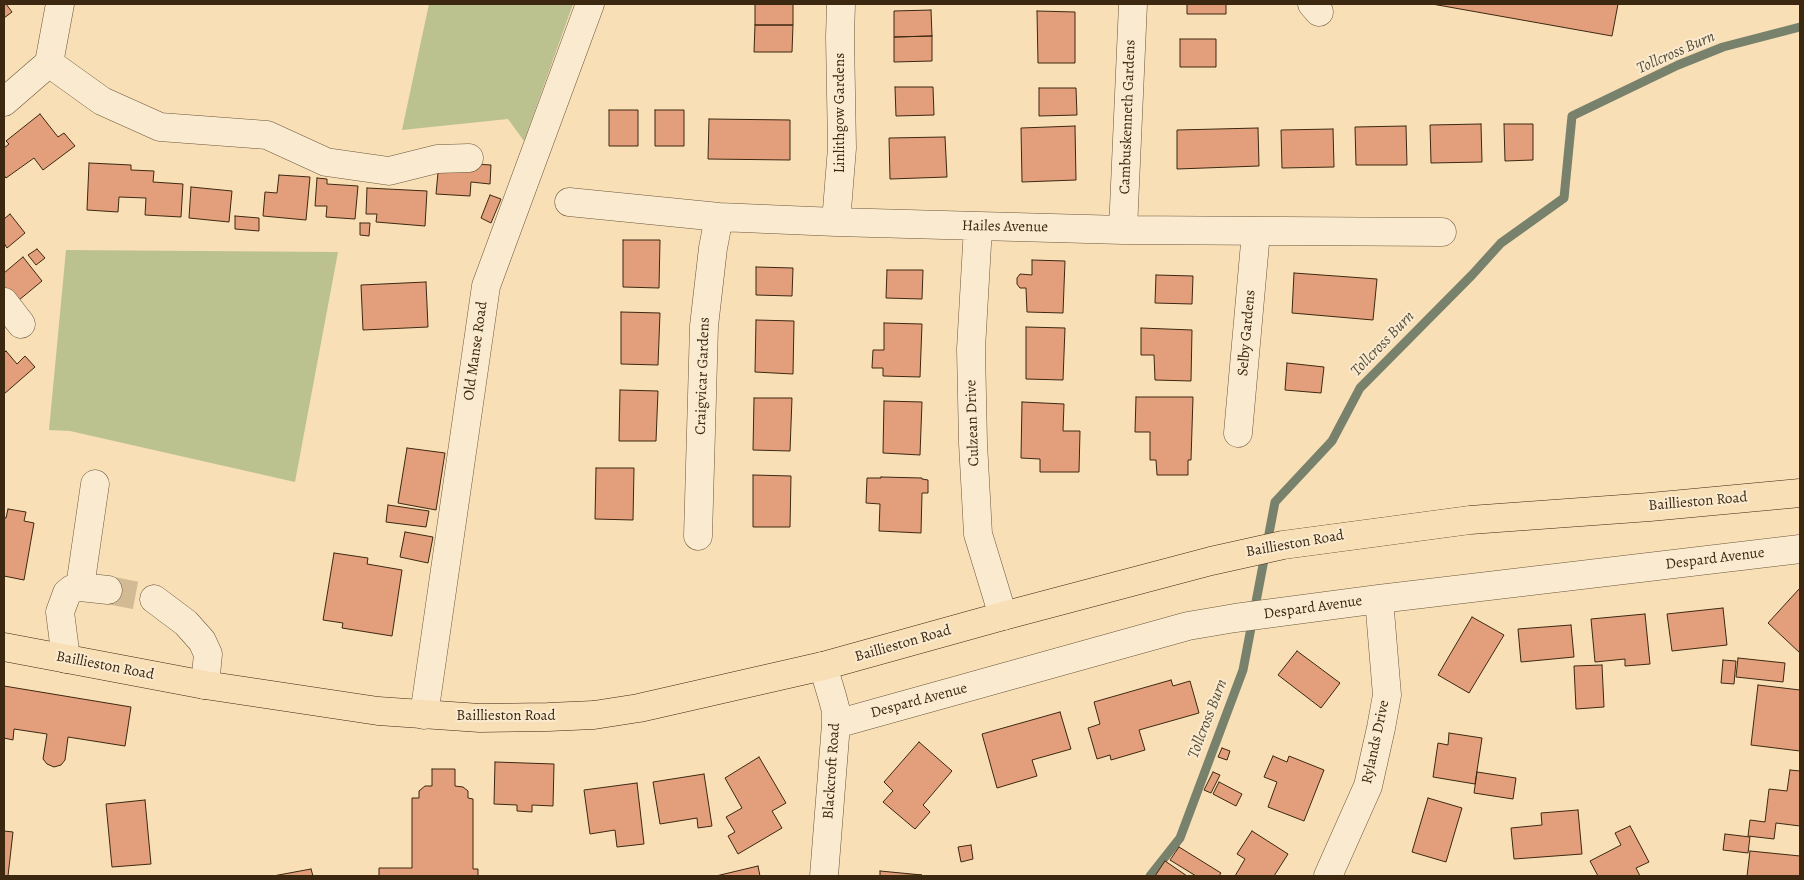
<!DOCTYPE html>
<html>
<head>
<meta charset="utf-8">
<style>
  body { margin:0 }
  #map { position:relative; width:1804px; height:880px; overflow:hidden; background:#f8dfb6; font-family:Alegreya,serif }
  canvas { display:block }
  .frame { position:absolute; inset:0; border:5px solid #3c2811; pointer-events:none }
</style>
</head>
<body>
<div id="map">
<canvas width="1804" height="880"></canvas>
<div class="frame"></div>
</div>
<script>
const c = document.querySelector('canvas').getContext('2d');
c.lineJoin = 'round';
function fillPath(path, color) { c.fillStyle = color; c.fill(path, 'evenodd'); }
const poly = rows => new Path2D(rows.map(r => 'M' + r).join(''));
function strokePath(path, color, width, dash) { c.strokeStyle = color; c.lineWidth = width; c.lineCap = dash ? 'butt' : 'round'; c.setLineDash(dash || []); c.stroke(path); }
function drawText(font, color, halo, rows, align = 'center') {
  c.font = font + ' Alegreya,serif'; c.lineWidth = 4; c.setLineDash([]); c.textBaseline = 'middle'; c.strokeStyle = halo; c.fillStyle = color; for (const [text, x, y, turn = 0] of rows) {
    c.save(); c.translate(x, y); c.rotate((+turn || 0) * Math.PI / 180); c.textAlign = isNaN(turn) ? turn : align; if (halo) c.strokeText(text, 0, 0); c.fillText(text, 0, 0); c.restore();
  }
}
fillPath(poly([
  [429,4,573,4,524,141,508,119,402,130],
  [66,250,338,252,295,482,70,431,49,430]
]), '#bbc290');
strokePath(poly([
  [1150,876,1180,838,1243,670,1275,502,1332,441,1360,388,1472,275,1501,243,1564,198,1572,116,1678,65,1723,47,1800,27]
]), '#77816c', 9);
const building = poly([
  [4,4,6,4,12,12,4,18,4,4],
  [755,4,793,4,793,25,755,25,755,4],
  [1187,4,1226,4,1226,14,1187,14,1187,4],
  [1432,4,1618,4,1612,36,1432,4],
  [931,10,932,36,894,37,894,11,931,10],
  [1037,11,1075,12,1075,63,1038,63,1037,11],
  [755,25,793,25,792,52,754,52,755,25],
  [932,36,932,61,894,62,894,37,932,36],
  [1180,39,1216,39,1216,67,1180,67,1180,39],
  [895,87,933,87,934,115,896,116,895,87],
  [1039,88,1076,88,1077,115,1039,116,1039,88],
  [609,110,638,110,638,146,609,146,609,110],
  [655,110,684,110,684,146,655,146,655,110],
  [40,114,58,137,64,133,75,146,43,170,34,158,6,178,4,175,4,148,9,144,6,141,40,114],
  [709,119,790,120,790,160,708,159,709,119],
  [1481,124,1482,162,1431,163,1430,125,1481,124],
  [1504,124,1533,124,1533,160,1505,161,1504,124],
  [1075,126,1076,180,1022,182,1021,128,1075,126],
  [1406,126,1407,165,1356,165,1355,127,1406,126],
  [1258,128,1259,166,1177,169,1177,130,1258,128],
  [1333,129,1334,167,1282,168,1281,130,1333,129],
  [945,137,947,177,890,179,889,138,945,137],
  [439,162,491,165,490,184,471,182,470,196,436,194,439,162],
  [89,163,131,165,131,170,154,171,153,182,183,184,181,217,145,215,146,198,119,197,118,212,87,210,89,163],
  [279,175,310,177,306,220,263,216,265,192,277,193,279,175],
  [317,178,327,179,327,184,358,186,355,219,326,217,327,206,315,206,317,178],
  [191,187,232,191,229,222,189,218,191,187],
  [367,188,427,191,425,226,376,222,377,214,366,214,367,188],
  [490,195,501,199,491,223,481,218,490,195],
  [10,214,25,233,7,248,4,243,4,219,10,214],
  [235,216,259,218,259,231,235,229,235,216],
  [360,223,370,223,369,236,360,235,360,223],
  [623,240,660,240,659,288,623,287,623,240],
  [37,249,45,258,36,265,28,255,37,249],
  [23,257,42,281,13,305,4,294,4,273,23,257],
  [1032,260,1065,261,1063,313,1027,312,1026,288,1020,288,1017,284,1017,278,1020,274,1032,275,1032,260],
  [756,267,793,268,792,296,756,295,756,267],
  [887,270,923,270,922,299,886,298,887,270],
  [1294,273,1377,279,1373,320,1292,313,1294,273],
  [1156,275,1193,276,1192,304,1155,303,1156,275],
  [426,282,428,327,363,330,361,285,426,282],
  [621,312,660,313,658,365,621,364,621,312],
  [756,320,794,321,793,374,755,372,756,320],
  [884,323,922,324,920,377,883,376,883,368,872,368,873,350,884,350,884,323],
  [1026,327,1065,328,1063,380,1026,379,1026,327],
  [1141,328,1192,330,1191,381,1155,380,1154,355,1141,355,1141,328],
  [6,351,17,364,25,356,35,367,4,394,4,353,6,351],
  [1287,363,1324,367,1321,393,1285,390,1287,363],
  [620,390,658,391,656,441,619,441,620,390],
  [1136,397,1193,397,1191,460,1188,460,1188,475,1157,475,1156,460,1150,460,1150,432,1135,432,1136,397],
  [754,398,792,398,790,451,753,450,754,398],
  [884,401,922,402,920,455,883,453,884,401],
  [1022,402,1064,404,1063,431,1080,431,1079,472,1040,472,1040,459,1021,458,1022,402],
  [407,448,445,453,436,510,398,503,407,448],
  [596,468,634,468,633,520,595,519,596,468],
  [753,475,791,476,790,527,753,527,753,475],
  [881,477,922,478,922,479,928,480,928,493,922,493,921,533,879,531,880,504,866,503,867,478,881,478,881,477],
  [388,505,429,511,426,527,386,522,388,505],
  [8,509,26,512,24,521,34,523,24,580,4,576,4,518,6,518,8,509],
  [405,532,433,537,428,563,400,557,405,532],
  [334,553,368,558,367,564,402,570,392,636,342,628,343,623,323,620,334,553],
  [1800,588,1800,653,1768,623,1800,588],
  [1723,608,1727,645,1672,651,1667,614,1723,608],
  [1645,614,1650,664,1625,666,1625,659,1595,662,1591,619,1645,614],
  [1472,617,1504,635,1469,693,1438,675,1472,617],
  [1571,625,1574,657,1521,662,1518,629,1571,625],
  [1297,651,1340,683,1321,708,1278,675,1297,651],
  [1738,658,1785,663,1783,682,1736,677,1738,658],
  [1723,660,1736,661,1734,684,1721,683,1723,660],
  [1602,665,1604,707,1576,709,1574,666,1602,665],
  [1171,680,1173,686,1190,681,1199,713,1139,730,1145,750,1111,760,1110,755,1097,759,1088,728,1100,724,1094,702,1171,680],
  [1758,685,1800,690,1800,751,1751,745,1758,685],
  [4,686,131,707,125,746,68,737,65,760,61,765,54,767,47,764,43,759,47,734,14,729,13,740,4,738,4,686],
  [1060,712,1071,749,1032,760,1037,776,997,788,982,734,1060,712],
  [1449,733,1482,738,1475,784,1433,777,1438,743,1448,745,1449,733],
  [919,742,952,771,923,805,930,812,915,829,883,802,893,791,884,782,919,742],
  [1222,748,1230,751,1227,760,1218,757,1222,748],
  [1273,756,1287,762,1289,756,1324,770,1304,821,1268,807,1277,782,1264,777,1273,756],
  [759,757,786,803,772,811,782,828,738,854,728,836,735,832,726,817,742,808,725,778,759,757],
  [495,762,554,764,553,806,532,805,532,812,517,811,517,805,494,804,495,762],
  [432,769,455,769,455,786,463,787,468,791,468,798,473,799,473,869,478,869,478,876,379,876,379,868,412,868,412,798,419,798,419,791,425,786,432,786,432,769],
  [1790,770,1800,771,1800,826,1776,823,1774,839,1748,836,1750,820,1765,822,1769,789,1787,791,1790,770],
  [1213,772,1220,775,1211,793,1204,790,1213,772],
  [1477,772,1516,778,1513,799,1474,793,1477,772],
  [704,774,712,826,698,828,697,818,660,824,653,782,704,774],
  [1219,782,1242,794,1236,806,1213,794,1219,782],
  [637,783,644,844,617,847,615,830,590,834,584,790,637,783],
  [1428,798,1462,808,1446,862,1412,852,1428,798],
  [145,800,151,864,112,867,106,804,145,800],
  [1578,810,1582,854,1514,859,1511,828,1542,825,1541,813,1578,810],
  [1630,826,1649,862,1636,868,1640,876,1598,876,1590,861,1621,845,1615,833,1630,826],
  [4,831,13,832,8,876,4,876,4,831],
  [1252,831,1288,854,1274,876,1235,876,1245,859,1237,854,1252,831],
  [1725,834,1750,837,1748,853,1723,850,1725,834],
  [971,845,973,859,961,862,958,847,971,845],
  [1179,847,1221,873,1219,876,1196,876,1170,860,1179,847],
  [1750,851,1800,856,1800,876,1747,876,1750,851],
  [1165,861,1187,876,1155,876,1165,861],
  [758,866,760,876,716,876,758,866],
  [311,869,313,876,273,876,311,869],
  [880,871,922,875,880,876,880,871]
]);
fillPath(building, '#e39f7b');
strokePath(building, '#3c2811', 1);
strokePath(poly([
  [108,590,154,599]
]), '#d2ba95', 28, [28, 14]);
const minor = poly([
  [1312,4,1319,12],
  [49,63,102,101,160,127,267,135,326,162,389,171,437,159,469,158],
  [4,102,49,63,60,4],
  [569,202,719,217,836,222,1123,230,1442,232],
  [836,222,842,148,840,37,841,4],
  [978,227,971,349,973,443,978,534,1003,616],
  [1123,230,1133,4],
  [4,302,21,324],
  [1238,433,1256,232],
  [698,536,704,326,713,248,719,217],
  [80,587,95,484],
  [154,599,186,623,202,641,208,654,205,685],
  [66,659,60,612,67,593,72,589,80,587,108,590],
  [823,666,832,696,836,711,836,724,824,876],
  [424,715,486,286,590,4],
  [836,724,1188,626,1235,618,1379,599,1800,549],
  [1328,876,1368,786,1381,728,1387,695,1379,599]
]);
const major = poly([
  [4,647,205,685,378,711,480,718,548,717,594,715,639,708,823,666,1003,616,1211,561,1283,545,1470,520,1650,507,1800,493]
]);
strokePath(minor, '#6b563a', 29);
strokePath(major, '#3c2811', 29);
strokePath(minor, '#faead0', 28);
strokePath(major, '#f8dfb6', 28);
drawText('15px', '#3c2811', '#faead0', [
  ["Linlithgow Gardens",840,113,-90],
  ["Cambuskenneth Gardens",1128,117,-88],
  ["Hailes Avenue",1005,227,1],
  ["Selby Gardens",1247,333,-85],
  ["Old Manse Road",476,351,-82],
  ["Craigvicar Gardens",703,376,-88],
  ["Culzean Drive",973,423,-92],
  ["Baillieston Road",1698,502,-5],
  ["Baillieston Road",1295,544,-10],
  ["Despard Avenue",1715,559,-7],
  ["Despard Avenue",1313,608,-8],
  ["Baillieston Road",903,644,-16],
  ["Baillieston Road",105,666,11],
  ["Despard Avenue",919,701,-15],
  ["Baillieston Road",506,716],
  ["Rylands Drive",1376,742,-78],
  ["Blackcroft Road",832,771,-86]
]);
drawText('italic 16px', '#554d37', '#faead0', [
  ["Tollcross Burn",1676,53,-24],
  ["Tollcross Burn",1383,344,-46],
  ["Tollcross Burn",1208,719,-69]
]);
</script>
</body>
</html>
